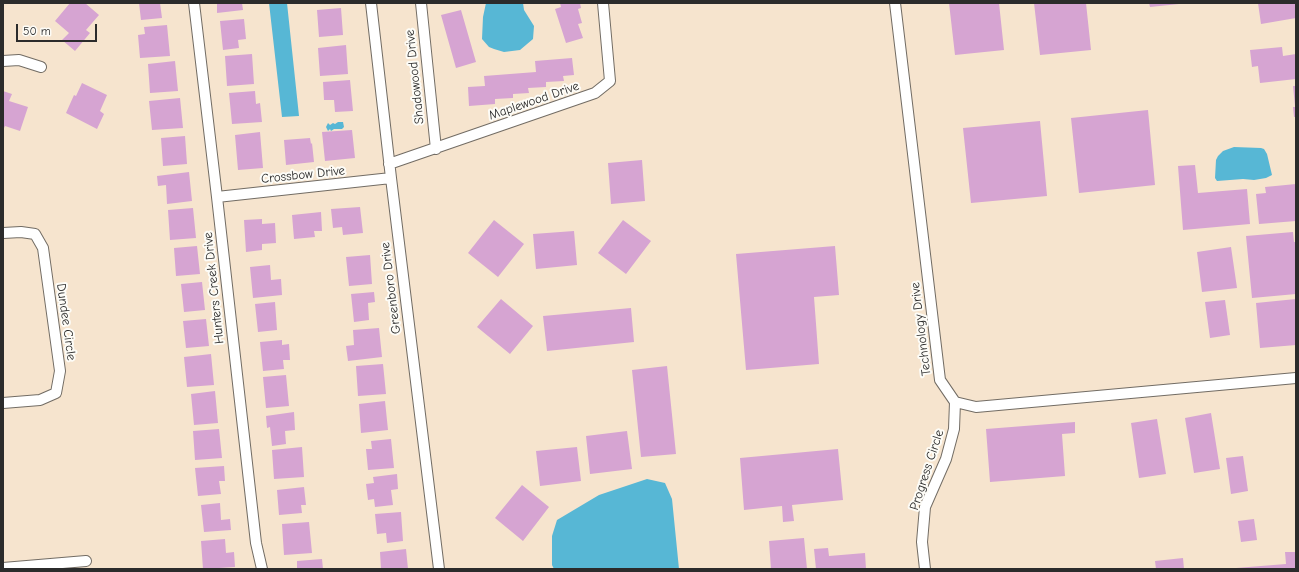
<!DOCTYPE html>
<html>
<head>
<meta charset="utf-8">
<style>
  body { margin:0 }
  #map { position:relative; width:1299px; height:572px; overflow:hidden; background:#f6e4ce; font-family:"Comic Neue",sans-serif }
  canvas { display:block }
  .frame { position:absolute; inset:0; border:4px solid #2b2b2b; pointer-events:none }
  .scale { position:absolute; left:16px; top:24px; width:81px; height:18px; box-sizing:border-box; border:2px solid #2b2b2b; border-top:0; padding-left:5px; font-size:12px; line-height:14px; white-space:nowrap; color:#2b2b2b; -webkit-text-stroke:3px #fdfcf7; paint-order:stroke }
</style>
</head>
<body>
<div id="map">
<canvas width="1299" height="572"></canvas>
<div class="frame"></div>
<div class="scale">50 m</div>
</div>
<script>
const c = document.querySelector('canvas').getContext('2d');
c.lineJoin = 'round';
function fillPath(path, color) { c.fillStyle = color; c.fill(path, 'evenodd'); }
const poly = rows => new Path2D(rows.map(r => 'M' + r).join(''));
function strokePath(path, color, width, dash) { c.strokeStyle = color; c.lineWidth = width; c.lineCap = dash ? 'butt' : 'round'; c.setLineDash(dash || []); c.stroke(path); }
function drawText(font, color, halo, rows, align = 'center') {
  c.font = font + ' "Comic Neue",sans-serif'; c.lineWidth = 4; c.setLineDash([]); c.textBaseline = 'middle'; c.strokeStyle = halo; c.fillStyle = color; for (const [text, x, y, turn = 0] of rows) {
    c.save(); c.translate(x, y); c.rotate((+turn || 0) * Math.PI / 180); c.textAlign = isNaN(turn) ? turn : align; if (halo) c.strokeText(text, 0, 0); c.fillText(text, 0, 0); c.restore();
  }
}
fillPath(poly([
  [269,3,287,3,299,116,282,117],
  [486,3,523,3,524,10,534,26,533,39,520,50,504,52,494,49,489,47,482,39,483,17],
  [338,122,343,122,344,127,342,129,334,129,331,131,330,129,328,131,326,127,328,123,330,125,333,123,335,124],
  [1234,147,1261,148,1264,149,1267,154,1272,175,1266,178,1254,180,1243,179,1217,181,1215,178,1216,160,1218,156,1223,151],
  [647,479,665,483,672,499,679,569,554,569,552,565,552,536,557,520,599,495]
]), '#57b7d5');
fillPath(poly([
  [70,3,85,3,99,15,86,30,90,33,75,51,62,40,69,33,55,21],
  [139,3,160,3,162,18,141,20],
  [217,3,242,3,243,10,217,13],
  [560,3,580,3,581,8,578,9,582,23,578,24,583,38,566,43,555,9,561,7],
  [949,3,999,3,1004,50,955,55],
  [1034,3,1086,3,1091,50,1040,55],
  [1149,3,1179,3,1179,4,1150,7],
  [1258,3,1296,3,1296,18,1261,24],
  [341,8,343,35,319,37,317,10],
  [461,10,476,62,456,68,441,15],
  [244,19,246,39,238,40,239,48,223,50,220,21],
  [167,25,170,56,140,58,138,35,145,34,144,27],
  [346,45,348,74,320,76,318,48],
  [1282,47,1283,56,1296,54,1296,79,1260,83,1258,66,1252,67,1250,50],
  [252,54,254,84,227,86,225,56],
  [572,58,574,75,563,76,564,81,546,82,546,87,528,88,529,93,513,94,513,98,495,99,495,104,469,106,468,87,485,86,484,76,536,72,535,61],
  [175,61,178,91,150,93,148,64],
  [350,80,353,111,335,112,334,100,324,100,323,82],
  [82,83,107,95,100,111,104,114,97,129,66,113,74,95,76,96],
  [1293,86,1296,86,1296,106,1295,106],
  [3,91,12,94,9,101,28,107,20,131,5,126,3,130],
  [255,91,256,104,260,103,262,122,232,124,229,93],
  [180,98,183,128,152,130,149,101],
  [1293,107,1296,107,1296,117,1294,117],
  [1148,110,1155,185,1079,193,1071,118],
  [1040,121,1047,196,971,203,963,128],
  [352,130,355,158,325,161,322,132],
  [260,132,263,168,238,170,235,135],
  [185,136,187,164,163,166,161,138],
  [310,138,311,144,312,143,314,162,286,165,284,140],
  [642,160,645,201,611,204,608,163],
  [1195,165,1198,193,1247,189,1250,224,1183,230,1178,166],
  [189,172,192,201,167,204,166,185,158,186,157,176],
  [1296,184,1296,221,1259,224,1256,194,1266,193,1265,187],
  [360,207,363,233,343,235,342,227,333,228,331,209],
  [193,208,196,238,170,240,168,210],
  [321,212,322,231,314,231,315,237,294,239,292,215],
  [262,219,262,224,275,223,276,243,262,244,262,250,246,252,244,220],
  [494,220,524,244,498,277,468,253],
  [623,220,651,241,626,274,598,253],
  [574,231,577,265,536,269,533,234],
  [1293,232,1294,242,1296,242,1296,294,1252,298,1246,236],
  [197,246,200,274,176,276,174,248],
  [835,246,839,295,814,297,819,364,746,370,736,254],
  [1231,247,1237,288,1202,292,1197,252],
  [370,255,372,284,349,286,346,257],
  [270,265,271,280,281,279,282,295,253,298,250,267],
  [202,282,205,310,184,312,181,284],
  [374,292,375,302,368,303,369,320,354,322,351,294],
  [501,299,533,326,510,354,477,327],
  [1296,299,1296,345,1260,348,1256,303],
  [1225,300,1230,335,1210,338,1205,302],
  [275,302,277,330,258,332,255,304],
  [631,308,634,342,547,351,543,316],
  [206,319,209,346,186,348,183,321],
  [379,328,382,357,348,361,346,346,354,345,353,330],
  [282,340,282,345,289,344,290,360,283,360,284,369,263,371,260,342],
  [211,354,214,385,187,387,184,357],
  [383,364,386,394,358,396,356,366],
  [667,366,676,454,641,457,632,370],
  [286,375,289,406,266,408,263,377],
  [215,391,218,423,194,425,191,394],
  [385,401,388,430,361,433,359,404],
  [294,412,295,430,285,431,286,444,272,446,270,427,267,428,266,416],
  [1211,413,1220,469,1194,473,1185,418],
  [1157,419,1166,474,1139,478,1131,423],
  [1075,422,1075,433,1062,434,1065,476,990,482,986,429],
  [219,429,222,458,195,460,193,431],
  [627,431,632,469,590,474,586,436],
  [391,439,394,468,368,470,366,449,372,449,371,441],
  [302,447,304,477,274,479,272,450],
  [577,447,581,481,540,486,536,451],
  [838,449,843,500,792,505,794,521,783,522,782,506,744,510,740,458],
  [1243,456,1248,491,1231,494,1226,458],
  [224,466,225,481,219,481,221,494,198,496,195,468],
  [397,474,398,489,391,490,393,505,375,507,374,499,368,500,366,484,374,483,373,477],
  [522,485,549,507,523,541,495,518],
  [304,487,306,505,301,505,302,513,279,515,277,490],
  [220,503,221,520,230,519,231,530,204,532,201,505],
  [401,512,403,541,387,543,386,533,377,534,375,514],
  [1254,519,1257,540,1241,542,1238,521],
  [309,522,312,553,284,555,282,524],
  [804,538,807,569,771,569,769,541],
  [225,539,226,553,234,552,235,567,203,569,201,541],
  [828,548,829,556,865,553,866,569,816,569,814,549],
  [406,549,408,569,381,569,380,552],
  [1285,552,1296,552,1296,569,1236,569,1236,568,1286,564],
  [1183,558,1184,569,1156,569,1155,561],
  [322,559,323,569,297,569,297,561]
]), '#d6a4d2');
const minor = poly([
  [194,3,217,197,256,543,262,569],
  [371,3,391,178,439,569],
  [421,3,436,149],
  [895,3,940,380,955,402,976,407,1296,378],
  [3,61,19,60,41,67],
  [389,164,595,93,610,81,603,3],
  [217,197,391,178],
  [3,233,21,232,35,234,43,248,60,371,56,393,40,400,3,403],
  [3,568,86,561],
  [925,569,922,542,925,507,946,459,954,429,955,402]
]);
strokePath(minor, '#726c64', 12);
strokePath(minor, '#fff', 10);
drawText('13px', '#2b2b2b', '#fdfcf7', [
  ["Shadowood Drive",415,77,-96],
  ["Maplewood Drive",534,101,-19],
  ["Crossbow Drive",303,175,-6],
  ["Hunters Creek Drive",214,288,-96],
  ["Greenboro Drive",391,288,-97],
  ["Dundee Circle",66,322,82],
  ["Technology Drive",921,329,-97],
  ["Progress Circle",927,470,-72]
]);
</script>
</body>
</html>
